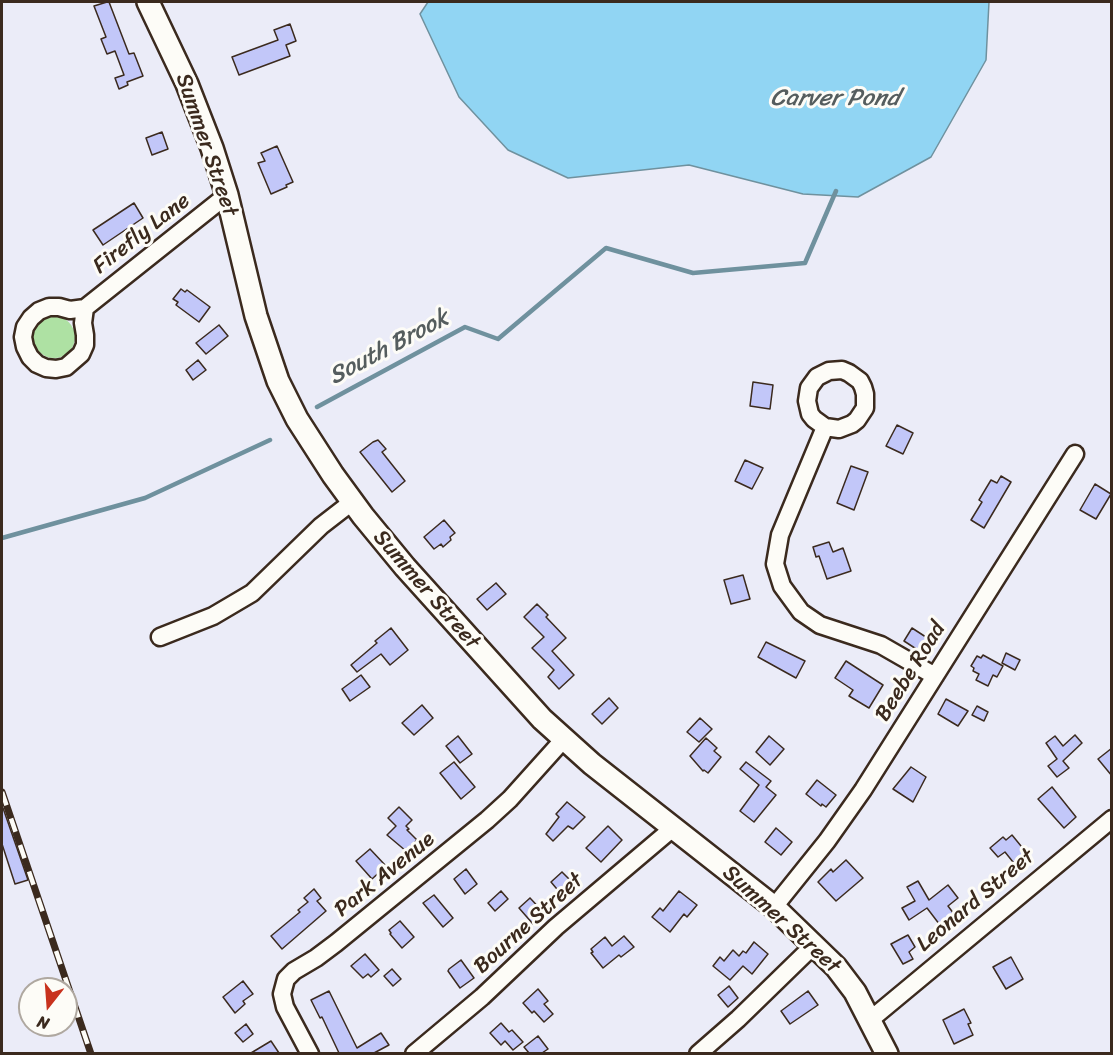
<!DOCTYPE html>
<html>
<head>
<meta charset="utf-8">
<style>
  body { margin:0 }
  #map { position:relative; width:1113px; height:1055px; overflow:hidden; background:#ebecf8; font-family:Sriracha,sans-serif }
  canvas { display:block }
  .frame { position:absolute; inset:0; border:3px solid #3b2a1e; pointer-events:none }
  .north { position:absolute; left:18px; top:977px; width:60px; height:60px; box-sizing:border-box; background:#fdfcf7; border:2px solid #afa8a0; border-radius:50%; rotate:197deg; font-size:16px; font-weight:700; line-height:24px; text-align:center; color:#3b2a1e }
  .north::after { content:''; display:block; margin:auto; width:21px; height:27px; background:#c8321e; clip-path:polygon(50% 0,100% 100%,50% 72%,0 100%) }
</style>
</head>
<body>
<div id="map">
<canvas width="1113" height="1055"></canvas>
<div class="frame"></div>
<div class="north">N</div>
</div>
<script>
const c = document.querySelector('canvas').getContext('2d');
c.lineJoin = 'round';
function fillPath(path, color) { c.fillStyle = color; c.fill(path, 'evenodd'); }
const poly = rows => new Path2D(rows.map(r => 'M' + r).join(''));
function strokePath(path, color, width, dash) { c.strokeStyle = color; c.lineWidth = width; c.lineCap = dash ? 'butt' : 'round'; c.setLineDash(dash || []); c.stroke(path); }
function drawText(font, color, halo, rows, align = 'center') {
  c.font = font + ' Sriracha,sans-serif'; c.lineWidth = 6; c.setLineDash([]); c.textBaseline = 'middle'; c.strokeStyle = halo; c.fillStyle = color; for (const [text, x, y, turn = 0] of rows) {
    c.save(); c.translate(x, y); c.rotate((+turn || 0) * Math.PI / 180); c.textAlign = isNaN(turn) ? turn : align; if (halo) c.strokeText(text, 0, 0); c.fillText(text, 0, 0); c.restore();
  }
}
fillPath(poly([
  '33 337a21 21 0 1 1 42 0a21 21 0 1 1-42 0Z'
]), '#aee1a3');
const water = poly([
  [428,2,989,2,986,60,931,157,858,197,803,194,689,165,568,178,508,150,459,97,420,14,428,2]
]);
fillPath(water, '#91d5f3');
strokePath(water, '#6f919e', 1.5);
strokePath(poly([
  [317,407,465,327,498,339,606,248,693,273,805,263,836,191],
  [2,538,145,498,270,440]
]), '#6f919e', 4.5);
const building = poly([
  [107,2,109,2,129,54,134,53,143,76,127,82,128,85,119,89,115,78,124,75,115,51,107,54,101,39,106,37,94,6,107,2],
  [290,24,296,41,286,45,290,56,239,75,232,57,278,40,274,30,290,24],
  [162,132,168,149,152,155,146,138,162,132],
  [277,146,293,182,286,185,287,187,271,194,258,163,265,161,261,153,277,146],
  [134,203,143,218,103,245,93,230,134,203],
  [181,289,185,292,187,290,210,307,199,322,176,305,178,302,173,299,181,289],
  [219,325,228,336,206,354,196,343,219,325],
  [198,360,206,370,193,380,186,370,198,360],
  [753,382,773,385,770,409,750,406,753,382],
  [897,425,913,433,903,454,886,446,897,425],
  [378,440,386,449,382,452,405,481,392,492,360,452,373,442,378,440],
  [745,460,763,468,752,489,735,481,745,460],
  [851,466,868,472,854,510,837,503,851,466],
  [1001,476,1011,482,984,528,971,520,982,502,979,500,991,480,997,483,1001,476],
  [1095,484,1111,494,1096,519,1080,510,1095,484],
  [444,520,455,533,450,537,451,540,443,547,441,544,434,549,424,537,444,520],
  [829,542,833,552,843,548,851,571,827,579,819,556,816,557,813,547,829,542],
  [743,575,750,599,731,604,724,580,743,575],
  [496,583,506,594,487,610,477,599,496,583],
  [537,604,548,615,546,617,566,638,552,651,574,675,559,689,548,677,554,670,532,648,544,637,524,617,537,604],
  [391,628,408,650,390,665,381,654,357,672,351,665,377,643,375,641,391,628],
  [912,628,932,641,924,654,904,641,912,628],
  [766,642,805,661,796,678,758,657,766,642],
  [1006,653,1020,660,1015,670,1002,663,1006,653],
  [983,655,1003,666,997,677,993,675,988,686,976,680,979,674,973,671,974,668,971,666,977,656,981,658,983,655],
  [846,661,883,685,869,708,849,696,853,690,835,678,846,661],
  [361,675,370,687,350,701,342,689,361,675],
  [609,698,618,708,602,724,592,714,609,698],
  [946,699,968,711,958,726,938,714,946,699],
  [422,705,433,718,414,735,402,723,422,705],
  [977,706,988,712,984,721,972,715,977,706],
  [700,718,712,729,699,742,687,732,700,718],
  [1075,735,1082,743,1063,761,1069,768,1057,777,1048,766,1057,759,1046,743,1055,736,1063,746,1075,735],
  [458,736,472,754,460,763,446,746,458,736],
  [769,736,784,749,770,765,756,752,769,736],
  [706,738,717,748,714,751,721,757,708,773,704,770,703,771,690,756,706,738],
  [1112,748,1112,776,1098,759,1112,748],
  [454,762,475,787,461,799,440,773,454,762],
  [746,762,771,781,766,787,776,795,754,822,740,811,759,785,740,769,746,762],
  [911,767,926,777,913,802,893,789,911,767],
  [817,780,836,795,826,807,822,804,821,806,806,794,817,780],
  [1052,787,1076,817,1064,828,1038,799,1052,787],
  [567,802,585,817,573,829,568,826,553,841,546,834,559,817,556,814,567,802],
  [399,807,412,820,406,826,409,829,407,830,417,840,406,851,387,835,396,826,388,818,399,807],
  [3,808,28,880,15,884,2,844,2,809,3,808],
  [608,826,622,840,601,862,586,848,608,826],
  [776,828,792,842,781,855,765,842,776,828],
  [1012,835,1030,857,1017,867,1005,852,998,857,990,848,1003,837,1006,840,1012,835],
  [370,849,386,866,372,879,356,861,370,849],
  [846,860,863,878,836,901,818,882,831,869,833,872,846,860],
  [466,869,477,884,465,894,454,879,466,869],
  [562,872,574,884,562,895,551,882,562,872],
  [918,881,929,900,948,885,958,898,948,906,957,918,943,929,927,908,909,920,902,908,915,901,907,887,918,881],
  [314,889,321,898,317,901,326,911,282,949,271,936,300,912,298,910,308,902,304,898,314,889],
  [501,891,508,899,495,911,488,903,501,891],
  [679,891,697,905,687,917,684,914,670,932,652,917,660,908,663,911,679,891],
  [434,895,453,918,443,927,423,903,434,895],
  [530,898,545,914,533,924,519,908,530,898],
  [400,921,414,937,402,948,390,934,391,933,389,930,400,921],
  [908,935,915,947,909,952,913,959,903,964,891,944,908,935],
  [624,936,634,947,621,957,619,955,603,968,591,953,593,952,591,949,605,937,612,946,624,936],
  [754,942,768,954,752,974,743,966,730,980,713,966,720,957,724,961,733,950,739,956,743,951,746,953,754,942],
  [365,954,379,970,371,977,368,974,363,978,351,966,365,954],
  [1011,957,1023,979,1006,989,993,967,1011,957],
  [461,960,474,978,460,988,448,971,449,969,461,960],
  [392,969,401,979,393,986,384,976,392,969],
  [243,981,253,994,243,1001,245,1004,235,1013,223,997,243,981],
  [729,986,738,998,728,1007,718,995,729,986],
  [538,989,548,1001,544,1004,553,1014,544,1022,534,1011,532,1013,523,1003,538,989],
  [329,991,357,1048,381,1033,389,1045,374,1053,339,1053,322,1017,320,1018,311,1000,329,991],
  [808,991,818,1005,790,1024,781,1011,808,991],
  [964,1009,971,1023,968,1024,973,1035,954,1044,943,1020,964,1009],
  [501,1023,509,1032,512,1030,523,1042,513,1050,505,1041,501,1045,490,1033,501,1023],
  [246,1024,253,1034,243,1042,235,1033,246,1024],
  [538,1036,548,1049,542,1053,529,1053,524,1047,538,1036],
  [271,1041,279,1053,251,1053,271,1041]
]);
fillPath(building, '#c2c7f9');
strokePath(building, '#3b2a1e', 1.5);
const minor = poly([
  [49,307,59,307,70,310,85,308,83,323,85,335,85,345,81,354,66,367,56,369,46,368,37,364,30,357,25,347,23,337,25,327,31,318,39,311,49,307],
  [85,308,227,195],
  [825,427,814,419,810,414,807,401,809,388,817,377,829,371,842,370,849,373,860,381,863,387,865,394,865,408,857,420,852,424,839,429,825,427,780,535,775,564,782,586,801,612,820,625,881,645,935,676],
  [160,637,213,616,252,593,321,526,352,502],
  [774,907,827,841,863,790,1075,454],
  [870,1020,1112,819],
  [310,1054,285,1007,282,994,286,979,294,971,316,958,336,943,487,820,510,799,563,740],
  [414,1054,482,997,556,927,673,828],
  [698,1054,738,1019,813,946]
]);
const major = poly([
  [148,2,187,84,212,148,227,195,256,316,278,381,297,419,333,475,363,516,405,567,542,719,592,764,774,907,836,967,855,992,887,1054]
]);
strokePath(minor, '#3b2a1e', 21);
strokePath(major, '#3b2a1e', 26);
strokePath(minor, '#fdfcf7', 16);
strokePath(major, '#fdfcf7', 21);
const rail = poly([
  [2,792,91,1054]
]);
strokePath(rail, '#3b2a1e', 7);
strokePath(rail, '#fdfcf7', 4.5, [14]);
drawText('22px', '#3b2a1e', '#fdfcf7', [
  ["Summer Street",206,145,71],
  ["Firefly Lane",142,234,-38],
  ["Summer Street",426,590,49],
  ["Beebe Road",911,672,-58],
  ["Park Avenue",385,875,-39],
  ["Leonard Street",976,901,-40],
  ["Summer Street",781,920,42],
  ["Bourne Street",529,924,-42]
]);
drawText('italic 24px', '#555d5e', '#fdfcf7', [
  ["Carver Pond",835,99],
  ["South Brook",389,348,-28]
]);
</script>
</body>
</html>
